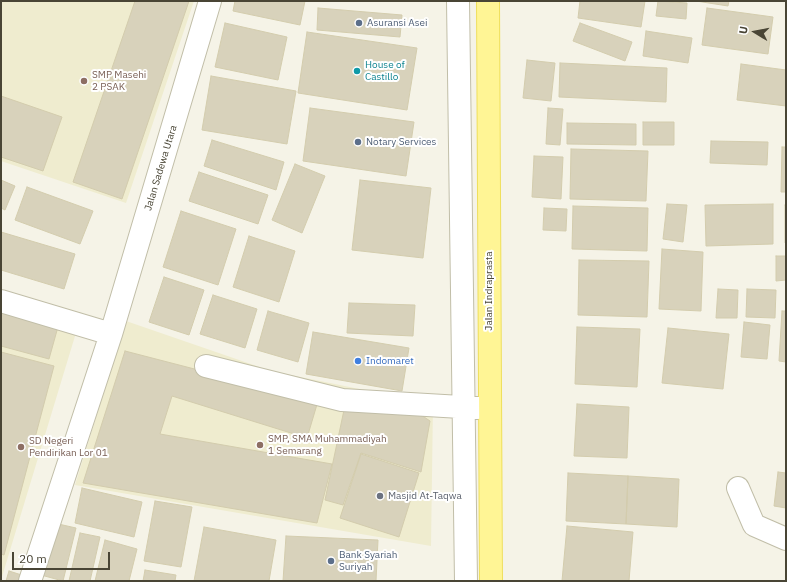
<!DOCTYPE html>
<html>
<head>
<meta charset="utf-8">
<style>
  body { margin:0 }
  #map { position:relative; width:787px; height:582px; overflow:hidden; background:#f5f3e7; font-family:"IBM Plex Sans",sans-serif }
  canvas { display:block }
  .frame { position:absolute; inset:0; border:2px solid #494535; pointer-events:none }
  .north { position:absolute; left:735px; top:12px; width:40px; height:40px; -webkit-text-stroke:3px #fff; paint-order:stroke; rotate:280deg; font-size:11px; font-weight:700; line-height:16px; text-align:center; color:#494535 }
  .north::after { content:''; display:block; margin:auto; width:14px; height:18px; background:#494535; clip-path:polygon(50% 0,100% 100%,50% 72%,0 100%) }
  .scale { position:absolute; left:12px; top:552px; width:98px; height:18px; box-sizing:border-box; border:2px solid #494535; border-top:0; padding-left:5px; font-size:12px; line-height:14px; white-space:nowrap; color:#494535; -webkit-text-stroke:3px #fff; paint-order:stroke }
</style>
</head>
<body>
<div id="map">
<canvas width="787" height="582"></canvas>
<div class="frame"></div>
<div class="north">U</div>
<div class="scale">20 m</div>
</div>
<script>
const c = document.querySelector('canvas').getContext('2d');
c.lineJoin = 'round';
function fillPath(path, color) { c.fillStyle = color; c.fill(path, 'evenodd'); }
const poly = rows => new Path2D(rows.map(r => 'M' + r).join(''));
function strokePath(path, color, width, dash) { c.strokeStyle = color; c.lineWidth = width; c.lineCap = dash ? 'butt' : 'round'; c.setLineDash(dash || []); c.stroke(path); }
function drawText(font, color, halo, rows, align = 'center') {
  c.font = font + ' "IBM Plex Sans",sans-serif'; c.lineWidth = 4; c.setLineDash([]); c.textBaseline = 'middle'; c.strokeStyle = halo; c.fillStyle = color; for (const [text, x, y, turn = 0] of rows) {
    c.save(); c.translate(x, y); c.rotate((+turn || 0) * Math.PI / 180); c.textAlign = isNaN(turn) ? turn : align; if (halo) c.strokeText(text, 0, 0); c.fillText(text, 0, 0); c.restore();
  }
}
fillPath(poly([
  [1,1,194,1,126,203,1,161],
  [1,291,82,313,1,580],
  [126,321,271,371,433,404,431,546,75,485]
]), '#efeccf');
const building = poly([
  [135,1,189,1,122,199,73,182,135,1],
  [235,1,305,1,300,25,233,11,235,1],
  [580,1,645,1,641,27,578,18,580,1],
  [658,1,687,3,686,19,656,16,658,1],
  [696,1,729,1,728,6,696,1],
  [318,8,402,15,400,37,317,30,318,8],
  [707,8,773,17,768,54,702,45,707,8],
  [225,23,287,37,278,80,215,67,225,23],
  [580,23,632,42,625,61,573,41,580,23],
  [646,31,692,38,688,63,643,56,646,31],
  [307,32,417,48,407,110,298,93,307,32],
  [527,60,555,63,551,101,523,98,527,60],
  [560,63,667,68,666,102,559,97,560,63],
  [741,64,786,70,786,106,737,100,741,64],
  [211,76,296,91,287,144,202,130,211,76],
  [1,96,62,117,43,171,1,157,1,96],
  [310,108,414,122,406,176,303,161,310,108],
  [548,108,563,109,560,145,546,144,548,108],
  [643,122,674,122,674,145,643,145,643,122],
  [567,123,636,124,636,145,567,144,567,123],
  [212,140,284,162,276,190,204,166,212,140],
  [711,141,768,142,767,165,710,163,711,141],
  [782,147,786,147,786,192,781,192,782,147],
  [571,149,648,151,646,201,570,199,571,149],
  [534,156,563,157,561,199,532,197,534,156],
  [295,164,325,176,302,233,272,220,295,164],
  [199,172,268,195,258,224,189,201,199,172],
  [1,180,15,186,5,210,1,208,1,180],
  [360,180,431,188,423,258,352,250,360,180],
  [27,187,93,211,80,244,15,220,27,187],
  [667,204,687,205,683,242,663,239,667,204],
  [773,204,773,244,706,246,705,205,773,204],
  [785,205,786,205,786,243,785,243,785,205],
  [573,206,648,208,647,251,572,249,573,206],
  [544,208,567,209,566,231,543,230,544,208],
  [181,211,236,229,218,285,163,267,181,211],
  [1,232,75,254,64,289,1,270,1,232],
  [249,236,295,251,279,302,233,287,249,236],
  [662,249,703,252,701,311,659,309,662,249],
  [776,256,786,256,786,280,776,281,776,256],
  [579,260,649,261,647,317,578,315,579,260],
  [164,277,204,290,189,335,149,322,164,277],
  [718,289,738,290,737,318,716,318,718,289],
  [747,289,776,290,775,318,746,317,747,289],
  [213,295,257,309,245,348,200,334,213,295],
  [1,299,61,316,49,359,1,346,1,299],
  [349,303,415,305,413,336,347,333,349,303],
  [268,311,309,323,298,362,257,350,268,311],
  [782,311,786,311,786,362,779,361,782,311],
  [744,322,770,325,767,359,741,357,744,322],
  [577,327,640,329,637,387,575,384,577,327],
  [668,328,729,334,723,389,662,383,668,328],
  [313,332,409,348,402,391,306,374,313,332],
  [125,351,318,401,307,438,172,396,160,434,332,464,317,523,83,483,125,351],
  [1,352,54,366,4,555,1,554,1,352],
  [348,391,402,402,430,421,421,472,361,453,343,505,325,500,348,391],
  [577,404,629,407,627,458,574,456,577,404],
  [361,454,419,473,399,537,340,518,361,454],
  [778,472,786,473,786,508,774,506,778,472],
  [568,473,628,476,626,524,566,521,568,473],
  [628,476,679,479,677,527,626,524,628,476],
  [82,488,142,502,134,537,75,523,82,488],
  [155,501,192,507,181,567,144,561,155,501],
  [54,523,76,528,63,581,41,575,54,523],
  [567,526,633,532,629,581,562,581,567,526],
  [204,527,276,540,269,581,194,581,204,527],
  [80,533,100,537,90,581,69,581,80,533],
  [286,536,378,540,376,581,283,581,286,536],
  [105,540,137,549,129,581,95,581,105,540],
  [145,570,176,575,175,581,143,581,145,570],
  [9,571,28,577,26,581,6,581,9,571]
]);
fillPath(building, '#d8d2bb');
strokePath(building, '#d3ccad', 1);
const minor = poly([
  [458,1,466,581],
  [1,301,111,334],
  [206,366,342,400,478,408],
  [738,488,754,525,786,539],
  [30,581,111,334,210,1]
]);
const major = poly([
  [488,1,491,581]
]);
strokePath(minor, '#c1bea8', 24);
strokePath(major, '#efdf5b', 24);
strokePath(minor, '#fff', 22);
strokePath(major, '#fff595', 22);
for (const [x, y, r, color] of [
  [359,23,4,"#5c6f8a"],
  [357,71,4,"#0f9aa8"],
  [84,81,4,"#8d6e63"],
  [358,142,4,"#5c6f8a"],
  [358,361,4,"#3f7fe0"],
  [260,445,4,"#8d6e63"],
  [21,447,4,"#8d6e63"],
  [380,496,4,"#6b7280"],
  [331,561,4,"#5c6f8a"]
]) { const dot = new Path2D(); dot.arc(x, y, r, 0, 2 * Math.PI); c.fillStyle = color; c.fill(dot); strokePath(dot, '#fff', 1.5); }
drawText('10px', '#4e5e75', '#fff', [
  ["Asuransi Asei",367,23],
  ["Notary Services",366,142],
  ["Bank Syariah",339,555],
  ["Suriyah",339,567]
], 'left');
drawText('10px', '#0d838f', '#fff', [
  ["House of",365,65],
  ["Castillo",365,77]
], 'left');
drawText('10px', '#785e54', '#fff', [
  ["SMP Masehi",92,75],
  ["2 PSAK",92,87],
  ["SMP, SMA Muhammadiyah",268,439],
  ["1 Semarang",268,451],
  ["SD Negeri",29,441],
  ["Pendirikan Lor 01",29,453]
], 'left');
drawText('10px', '#494535', '#fff', [
  ["Jalan Sadewa Utara",161,168,-73],
  ["Jalan Indraprasta",489,291,-90]
]);
drawText('10px', '#366cbe', '#fff', [
  ["Indomaret",366,361]
], 'left');
drawText('10px', '#5b616d', '#fff', [
  ["Masjid At-Taqwa",388,496]
], 'left');
</script>
</body>
</html>
